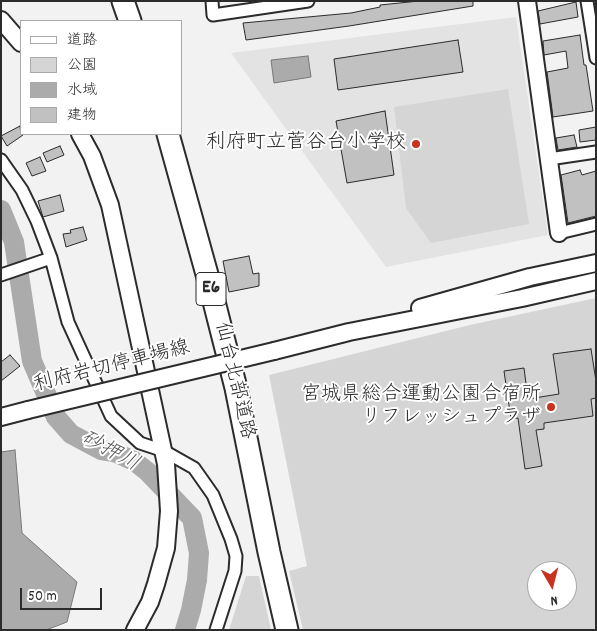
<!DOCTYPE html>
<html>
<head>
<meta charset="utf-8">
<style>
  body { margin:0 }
  #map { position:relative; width:597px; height:631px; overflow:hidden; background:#f2f2f2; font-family:Dekko,"Klee One",sans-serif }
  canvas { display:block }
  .frame { position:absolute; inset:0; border:2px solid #2b2b2b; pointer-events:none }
  .legend { position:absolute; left:20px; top:20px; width:162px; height:115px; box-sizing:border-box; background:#fff; border:1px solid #aaa; margin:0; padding:6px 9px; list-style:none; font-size:15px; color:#2b2b2b }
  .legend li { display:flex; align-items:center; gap:10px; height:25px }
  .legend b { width:25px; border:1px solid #aaa }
  .north { position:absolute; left:527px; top:561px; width:50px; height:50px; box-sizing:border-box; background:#fff; border:1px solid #aaa; border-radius:50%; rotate:172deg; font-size:14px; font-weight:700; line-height:20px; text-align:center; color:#2b2b2b }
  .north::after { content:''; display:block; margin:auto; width:18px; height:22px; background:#c8321e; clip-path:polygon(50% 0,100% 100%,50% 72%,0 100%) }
  .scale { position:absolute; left:20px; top:588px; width:82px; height:22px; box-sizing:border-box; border:2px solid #2b2b2b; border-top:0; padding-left:6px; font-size:15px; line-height:18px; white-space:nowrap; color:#2b2b2b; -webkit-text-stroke:4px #fff; paint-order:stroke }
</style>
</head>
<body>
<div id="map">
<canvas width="597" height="631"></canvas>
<div class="frame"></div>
<ul class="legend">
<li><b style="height:6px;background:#fff"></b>道路</li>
<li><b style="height:14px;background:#d5d5d5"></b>公園</li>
<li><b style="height:14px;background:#ababab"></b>水域</li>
<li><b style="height:14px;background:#c1c1c1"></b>建物</li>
</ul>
<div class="north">N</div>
<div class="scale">50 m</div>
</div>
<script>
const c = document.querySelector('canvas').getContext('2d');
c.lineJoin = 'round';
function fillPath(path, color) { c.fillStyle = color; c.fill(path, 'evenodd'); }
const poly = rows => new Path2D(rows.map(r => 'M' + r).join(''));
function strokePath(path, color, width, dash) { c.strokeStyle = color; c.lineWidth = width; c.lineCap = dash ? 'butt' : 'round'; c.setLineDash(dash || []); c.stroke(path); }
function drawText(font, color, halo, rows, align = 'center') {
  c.font = font + ' Dekko,"Klee One",sans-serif'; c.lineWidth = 4; c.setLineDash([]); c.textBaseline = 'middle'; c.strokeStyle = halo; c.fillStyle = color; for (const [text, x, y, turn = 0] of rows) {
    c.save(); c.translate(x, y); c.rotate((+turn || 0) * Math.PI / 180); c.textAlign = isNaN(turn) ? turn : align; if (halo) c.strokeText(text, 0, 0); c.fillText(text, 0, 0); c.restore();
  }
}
fillPath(poly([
  [516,17,548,235,386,267,231,53]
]), '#e3e3e3');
fillPath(poly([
  [508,89,529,224,431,243,406,208,394,107],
  [596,298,596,630,303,630,289,571,307,566,269,375,470,325],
  [537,571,567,571,567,601,537,601],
  [246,576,259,576,271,630,229,630]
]), '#d5d5d5');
const water = poly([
  [308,56,311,77,274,83,271,60,308,56],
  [15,450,22,533,77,582,67,622,46,630,1,630,1,452,15,450]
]);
fillPath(water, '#ababab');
strokePath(water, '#787878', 1);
strokePath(poly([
  [1,210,14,242,32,361,56,417,71,434,101,450,114,452,134,461,148,472,192,518,199,553,197,580,191,610,185,630]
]), '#ababab', 20);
const building = poly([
  [419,1,473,1,473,6,349,26,246,40,243,23,351,13,380,7,380,5,419,1],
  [576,2,578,17,540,24,538,11,576,2],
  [580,35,584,65,586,65,593,111,553,117,547,72,568,68,566,51,544,55,543,41,580,35],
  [458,40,463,72,338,90,334,59,458,40],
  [385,111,394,175,347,183,336,121,385,111],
  [20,126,21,134,23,135,7,146,1,136,20,126],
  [596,127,596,140,580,142,579,130,596,127],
  [574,135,577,147,558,150,556,138,574,135],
  [60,146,64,155,47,162,43,153,60,146],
  [40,157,46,171,32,176,26,163,40,157],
  [580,170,582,175,596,171,596,216,568,223,561,175,580,170],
  [60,195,64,211,43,217,38,201,60,195],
  [83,227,87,240,66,247,63,234,71,233,70,230,83,227],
  [249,256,253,274,259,273,259,286,229,292,223,261,249,256],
  [591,349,596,381,596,398,591,399,593,416,544,423,544,429,536,430,542,466,525,469,518,418,511,419,504,371,524,368,528,399,559,394,553,354,591,349],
  [10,355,20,366,1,381,1,362,10,355]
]);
fillPath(building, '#c1c1c1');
strokePath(building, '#2b2b2b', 1);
const street = poly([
  [212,1,213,15,308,1],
  [587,1,596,58],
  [549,159,596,152],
  [1,160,22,190,37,221,51,258,68,322,111,416,140,443,164,451,194,468,213,495,231,539,236,556,235,571,216,630],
  [559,233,596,224],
  [1,275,51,258]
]);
const secondary = poly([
  [527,1,559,233],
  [1,20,21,43],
  [80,134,92,156,110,205,166,464,169,511,166,548,156,584,150,602,135,630],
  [420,308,530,277,596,263],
  [274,351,349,332,522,298,596,281],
  [1,417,28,410]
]);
const highway = poly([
  [123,1,130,21],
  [168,134,208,278,236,388,269,552,287,630]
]);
strokePath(street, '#2b2b2b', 15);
strokePath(secondary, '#2b2b2b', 20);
strokePath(highway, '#2b2b2b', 25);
strokePath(street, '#fff', 11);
strokePath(secondary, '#fff', 16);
strokePath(highway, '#fff', 21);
const secondaryBridge = poly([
  [28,410,274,351]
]);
strokePath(secondaryBridge, '#2b2b2b', 20, []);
strokePath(secondaryBridge, '#fff', 16);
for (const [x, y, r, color] of [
  [416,144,5,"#c8321e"],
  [551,407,5,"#c8321e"]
]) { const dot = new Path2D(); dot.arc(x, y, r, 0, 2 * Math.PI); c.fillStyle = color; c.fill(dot); strokePath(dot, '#fff', 2); }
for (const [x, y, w] of [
  [211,289,30]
]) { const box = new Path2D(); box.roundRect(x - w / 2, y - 16.5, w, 33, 4); c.fillStyle = '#fff'; c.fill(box); strokePath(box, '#2b2b2b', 1); }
drawText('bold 19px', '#2b2b2b', null, [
  ["E6",211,289]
]);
drawText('20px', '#2b2b2b', '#fff', [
  ["利府町立菅谷台小学校",406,144],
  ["宮城県総合運動公園合宿所",541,396],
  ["リフレッシュプラザ",541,419]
], 'right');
drawText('20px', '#2b2b2b', '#fff', [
  ["利府岩切停車場線",112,368,-14],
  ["仙台北部道路",233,381,77]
]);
drawText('italic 21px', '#585858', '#fff', [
  ["砂押川",109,453,28]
]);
</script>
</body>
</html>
